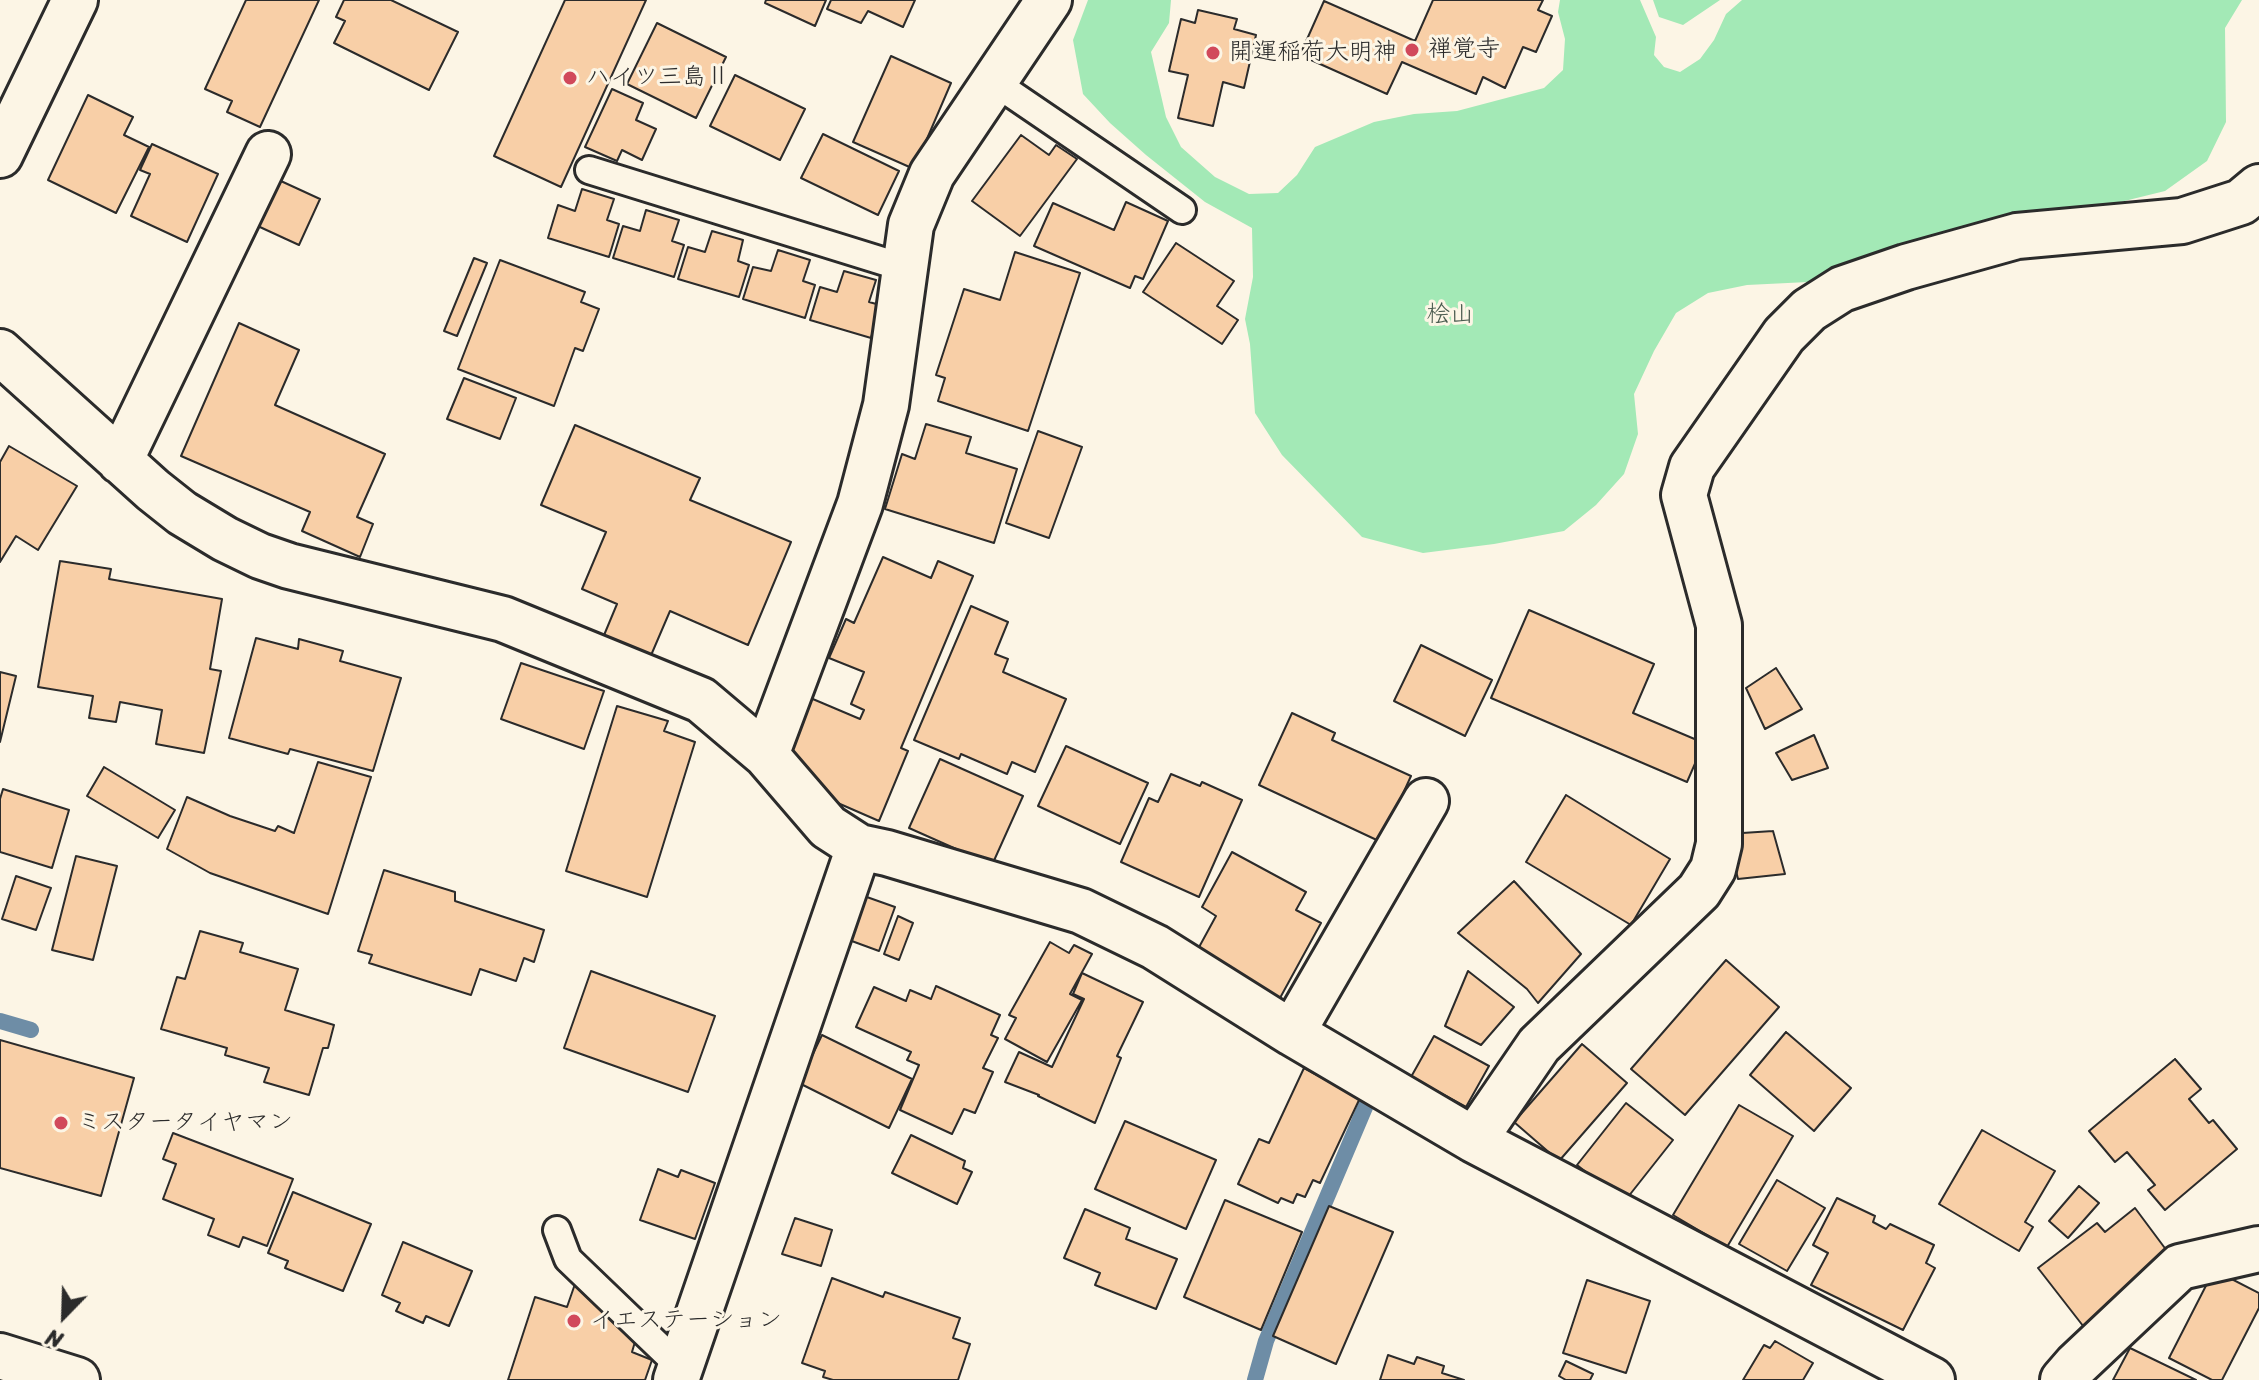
<!DOCTYPE html>
<html>
<head>
<meta charset="utf-8">
<style>
  body { margin:0 }
  #map { position:relative; width:2259px; height:1380px; overflow:hidden; background:#fcf5e5; font-family:Sriracha,sans-serif }
  canvas { display:block }
  .north { position:absolute; left:24px; top:1276px; width:80px; height:80px; -webkit-text-stroke:6px #fcf5e5; paint-order:stroke; rotate:203deg; font-size:22px; font-weight:700; line-height:32px; text-align:center; color:#2b2b2b }
  .north::after { content:''; display:block; margin:auto; width:28px; height:36px; background:#2b2b2b; clip-path:polygon(50% 0,100% 100%,50% 72%,0 100%) }
</style>
</head>
<body>
<div id="map">
<canvas width="2259" height="1380"></canvas>
<div class="north">N</div>
</div>
<script>
const c = document.querySelector('canvas').getContext('2d');
c.lineJoin = 'round';
function fillPath(path, color) { c.fillStyle = color; c.fill(path, 'evenodd'); }
const poly = rows => new Path2D(rows.map(r => 'M' + r).join(''));
function strokePath(path, color, width, dash) { c.strokeStyle = color; c.lineWidth = width; c.lineCap = dash ? 'butt' : 'round'; c.setLineDash(dash || []); c.stroke(path); }
function drawText(font, color, halo, rows, align = 'center') {
  c.font = font + ' Sriracha,"Klee One",sans-serif'; c.lineWidth = 6; c.setLineDash([]); c.textBaseline = 'middle'; c.strokeStyle = halo; c.fillStyle = color; for (const [text, x, y, turn = 0] of rows) {
    c.save(); c.translate(x, y); c.rotate((+turn || 0) * Math.PI / 180); c.textAlign = isNaN(turn) ? turn : align; if (halo) c.strokeText(text, 0, 0); c.fillText(text, 0, 0); c.restore();
  }
}
fillPath(poly([
  [1088,0,1171,0,1169,23,1151,52,1166,117,1181,147,1215,177,1249,194,1278,193,1297,175,1315,147,1374,122,1414,114,1457,111,1544,88,1563,70,1565,39,1558,12,1560,0,1640,0,1656,37,1654,55,1664,67,1680,72,1700,59,1714,40,1726,14,1742,0,2242,0,2225,28,2226,122,2207,161,2165,191,1958,242,1858,273,1808,282,1747,285,1708,293,1676,313,1654,351,1634,394,1638,434,1624,474,1596,505,1564,531,1494,544,1423,553,1362,537,1282,455,1255,413,1250,344,1245,319,1253,277,1252,228,1205,202,1146,155,1110,123,1083,94,1073,40],
  [1653,0,1720,0,1683,25,1659,17]
]), '#a3e9b6');
strokePath(poly([
  [0,1021,31,1030],
  [1255,1380,1266,1341,1369,1098]
]), '#6e8da6', 16);
const building = poly([
  [246,0,319,0,260,127,227,112,232,101,205,89,246,0],
  [344,0,391,0,458,32,429,90,334,43,345,21,336,17,344,0],
  [565,0,646,0,561,187,494,156,565,0],
  [766,0,826,0,815,26,765,3,766,0],
  [831,0,915,0,903,27,868,11,861,23,827,9,831,0],
  [1433,0,1543,0,1538,10,1552,16,1536,52,1523,47,1505,88,1483,77,1476,94,1402,62,1387,94,1300,55,1324,1,1415,41,1433,0],
  [1198,10,1237,19,1234,29,1256,35,1244,88,1223,82,1213,126,1178,118,1188,75,1169,71,1181,19,1195,23,1198,10],
  [657,23,726,57,696,118,627,84,657,23],
  [891,56,951,83,914,169,853,142,891,56],
  [735,75,805,109,780,160,710,126,735,75],
  [612,89,643,103,636,120,656,129,642,160,622,150,617,161,585,147,612,89],
  [88,95,133,117,124,135,149,147,116,213,48,180,88,95],
  [823,134,899,171,878,215,801,178,823,134],
  [1021,135,1049,155,1056,145,1077,159,1020,236,972,201,1021,135],
  [152,144,218,174,187,242,131,216,150,174,140,170,152,144],
  [270,176,320,199,299,245,249,222,270,176],
  [582,189,614,199,607,220,619,224,609,257,548,238,558,205,575,211,582,189],
  [1126,202,1168,221,1143,279,1135,276,1130,288,1034,246,1053,203,1114,230,1126,202],
  [646,210,679,220,672,241,684,245,674,277,613,258,623,226,640,231,646,210],
  [712,231,743,240,738,261,749,265,739,297,678,279,688,247,705,252,712,231],
  [1176,243,1234,281,1217,306,1238,320,1222,344,1143,292,1176,243],
  [778,250,810,260,803,281,815,285,805,318,743,299,753,267,771,271,778,250],
  [1015,252,1080,273,1028,431,938,401,945,378,936,375,964,289,1000,300,1015,252],
  [474,258,487,263,457,336,444,331,474,258],
  [500,260,585,292,581,302,599,309,583,351,575,348,554,406,458,369,500,260],
  [844,271,876,280,869,302,880,305,871,338,810,320,820,287,837,292,844,271],
  [239,323,299,350,275,405,385,454,357,517,373,524,360,557,302,531,310,512,181,456,239,323],
  [464,378,516,398,500,439,447,419,464,378],
  [926,424,971,437,966,453,1017,469,994,543,885,509,902,454,915,459,926,424],
  [575,425,700,478,690,500,791,542,748,645,670,611,649,660,602,640,617,604,582,589,606,532,541,505,575,425],
  [1038,431,1082,447,1049,538,1006,523,1038,431],
  [9,446,77,486,38,550,16,536,0,562,0,462,9,446],
  [883,557,931,578,938,561,973,576,901,748,908,751,879,821,824,797,781,743,801,694,860,719,864,710,851,704,864,672,829,658,846,619,854,623,883,557],
  [60,561,111,569,109,579,222,599,210,669,221,671,204,753,156,744,162,710,120,702,116,722,89,718,93,696,38,687,60,561],
  [971,606,1008,622,995,654,1008,659,1003,672,1066,699,1035,772,1012,762,1007,774,961,754,959,759,914,740,971,606],
  [1529,610,1654,664,1633,713,1704,743,1687,782,1491,698,1529,610],
  [256,638,298,649,299,639,343,651,340,661,401,678,373,771,290,749,288,754,229,738,256,638],
  [1421,645,1492,680,1465,736,1394,701,1421,645],
  [521,663,604,691,584,749,501,719,521,663],
  [1776,668,1802,709,1765,729,1746,688,1776,668],
  [0,672,16,676,0,742,0,672],
  [617,706,668,721,664,731,695,742,647,897,566,871,617,706],
  [1292,713,1335,733,1332,740,1411,776,1381,842,1259,785,1292,713],
  [1814,735,1828,768,1792,780,1776,753,1814,735],
  [1066,746,1148,783,1120,844,1038,806,1066,746],
  [940,759,1023,796,992,865,909,828,940,759],
  [318,762,371,777,328,914,210,873,167,849,187,797,230,816,275,831,278,826,294,833,318,762],
  [104,767,175,810,158,838,87,796,104,767],
  [1171,774,1200,786,1202,782,1242,800,1199,897,1121,862,1149,798,1158,802,1171,774],
  [3,789,69,810,52,868,0,852,0,799,3,789],
  [1566,795,1670,859,1631,925,1526,862,1566,795],
  [1773,831,1785,874,1738,879,1727,834,1773,831],
  [1232,852,1306,892,1296,910,1321,923,1280,998,1229,971,1231,967,1198,949,1216,916,1202,907,1232,852],
  [76,856,117,866,93,960,52,950,76,856],
  [384,870,455,892,455,901,544,930,534,962,524,958,516,981,480,969,471,995,369,963,372,955,358,951,384,870],
  [16,876,51,888,36,930,2,919,16,876],
  [1514,881,1581,954,1538,1003,1527,989,1458,933,1514,881],
  [864,896,895,907,879,951,849,940,864,896],
  [898,916,913,923,899,960,884,954,898,916],
  [200,931,243,943,240,952,298,969,285,1010,334,1025,328,1048,323,1048,309,1095,264,1082,269,1068,225,1055,227,1048,161,1029,177,977,185,979,200,931],
  [1050,942,1069,953,1074,945,1092,954,1070,994,1082,1000,1047,1062,1005,1039,1016,1018,1009,1015,1050,942],
  [1726,960,1779,1007,1685,1115,1631,1069,1726,960],
  [591,971,715,1016,688,1092,564,1048,591,971],
  [1468,971,1514,1007,1481,1045,1445,1026,1468,971],
  [1082,973,1143,1002,1117,1056,1121,1058,1095,1123,1038,1096,1039,1095,1005,1082,1019,1052,1052,1067,1084,999,1073,994,1082,973],
  [936,986,1000,1015,991,1035,998,1038,983,1068,993,1072,975,1113,964,1109,952,1134,900,1110,919,1065,907,1060,911,1052,856,1027,874,987,906,1001,910,990,931,999,936,986],
  [1786,1032,1851,1088,1814,1131,1750,1075,1786,1032],
  [822,1035,912,1079,889,1128,799,1083,822,1035],
  [1434,1036,1489,1066,1466,1107,1411,1077,1434,1036],
  [0,1040,134,1078,101,1196,0,1168,0,1040],
  [1582,1044,1627,1083,1559,1161,1514,1122,1582,1044],
  [2175,1059,2201,1089,2189,1099,2209,1123,2213,1120,2237,1149,2165,1210,2148,1190,2155,1185,2127,1152,2115,1162,2089,1131,2175,1059],
  [1304,1068,1360,1098,1320,1183,1313,1180,1305,1197,1297,1194,1293,1203,1281,1198,1278,1203,1238,1184,1259,1139,1269,1143,1304,1068],
  [1626,1103,1673,1140,1624,1202,1577,1165,1626,1103],
  [1739,1105,1793,1136,1727,1247,1673,1215,1739,1105],
  [1125,1121,1216,1160,1186,1229,1095,1189,1125,1121],
  [1982,1130,2055,1171,2025,1222,2033,1227,2019,1251,1939,1204,1982,1130],
  [173,1133,293,1179,267,1246,243,1237,239,1247,208,1235,214,1219,163,1199,176,1164,163,1159,173,1133],
  [911,1135,965,1161,963,1168,972,1172,957,1204,892,1173,911,1135],
  [658,1169,678,1177,681,1170,715,1183,695,1239,640,1220,658,1169],
  [1777,1180,1825,1208,1787,1271,1739,1244,1777,1180],
  [2079,1186,2099,1203,2068,1238,2049,1221,2079,1186],
  [293,1192,371,1224,343,1291,285,1268,288,1261,268,1253,293,1192],
  [1837,1198,1875,1216,1873,1222,1886,1229,1890,1224,1934,1245,1926,1263,1935,1268,1903,1330,1811,1285,1828,1253,1813,1245,1837,1198],
  [1225,1200,1302,1232,1261,1330,1184,1297,1225,1200],
  [1329,1206,1393,1232,1336,1364,1273,1336,1329,1206],
  [2135,1208,2173,1259,2087,1331,2038,1268,2097,1223,2105,1232,2135,1208],
  [1085,1209,1130,1228,1126,1239,1177,1259,1156,1309,1095,1285,1100,1273,1064,1258,1085,1209],
  [795,1218,832,1230,821,1266,782,1254,795,1218],
  [403,1242,472,1271,449,1326,426,1316,423,1323,396,1311,400,1303,382,1295,403,1242],
  [2214,1270,2259,1293,2259,1308,2222,1380,2212,1380,2169,1358,2214,1270],
  [832,1278,883,1297,885,1292,960,1318,953,1338,970,1344,958,1380,833,1380,823,1377,825,1371,802,1363,832,1278],
  [1587,1280,1650,1301,1626,1373,1563,1353,1587,1280],
  [575,1284,637,1335,632,1352,652,1360,645,1380,508,1380,535,1297,567,1307,575,1284],
  [1775,1341,1813,1363,1803,1380,1743,1380,1764,1345,1770,1348,1775,1341],
  [2130,1348,2196,1380,2113,1380,2130,1348],
  [1388,1355,1414,1364,1417,1357,1444,1366,1442,1373,1464,1380,1380,1380,1388,1355],
  [1566,1361,1593,1374,1590,1380,1566,1380,1559,1376,1566,1361]
]);
fillPath(building, '#f8cfa7');
strokePath(building, '#2b2b2b', 2);
const lane = poly([
  [994,82,1182,210],
  [589,170,905,268],
  [557,1230,568,1259,668,1355,682,1361]
]);
const street = poly([
  [0,155,75,0],
  [0,352,153,490,182,513,225,539,260,556,289,566,503,619,701,700,766,755,828,827,859,847,887,853,1081,911,1155,947,1292,1033,1474,1140,1932,1380],
  [120,461,268,154],
  [766,755,860,504,886,405,911,225,932,174,1049,0],
  [1292,1033,1426,801],
  [1474,1140,1539,1045,1699,891,1713,869,1719,844,1719,625,1684,495,1692,467,1784,335,1809,310,1842,289,1906,267,2017,236,2182,221,2241,202,2259,187],
  [676,1380,859,847],
  [2063,1380,2076,1365,2180,1267,2259,1249]
]);
const highway = poly([
  [0,1356,77,1380]
]);
strokePath(lane, '#2b2b2b', 32);
strokePath(street, '#2b2b2b', 50);
strokePath(highway, '#2b2b2b', 50);
strokePath(lane, '#fcf5e5', 26);
strokePath(street, '#fcf5e5', 44);
strokePath(highway, '#fcf5e5', 44);
for (const [x, y, r, color] of [
  [1412,50,8,"#d1495b"],
  [1213,53,8,"#d1495b"],
  [570,78,8,"#d1495b"],
  [61,1123,8,"#d1495b"],
  [574,1321,8,"#d1495b"]
]) { const dot = new Path2D(); dot.arc(x, y, r, 0, 2 * Math.PI); c.fillStyle = color; c.fill(dot); strokePath(dot, '#fcf5e5', 3); }
drawText('24px', '#2b2b2b', '#fcf5e5', [
  ["禅覚寺",1428,50],
  ["開運稲荷大明神",1229,53],
  ["ハイツ三島Ⅱ",586,78],
  ["ミスタータイヤマン",77,1123],
  ["イエステーション",590,1321]
], 'left');
drawText('24px', '#495a4e', '#fcf5e5', [
  ["桧山",1450,315]
]);
</script>
</body>
</html>
